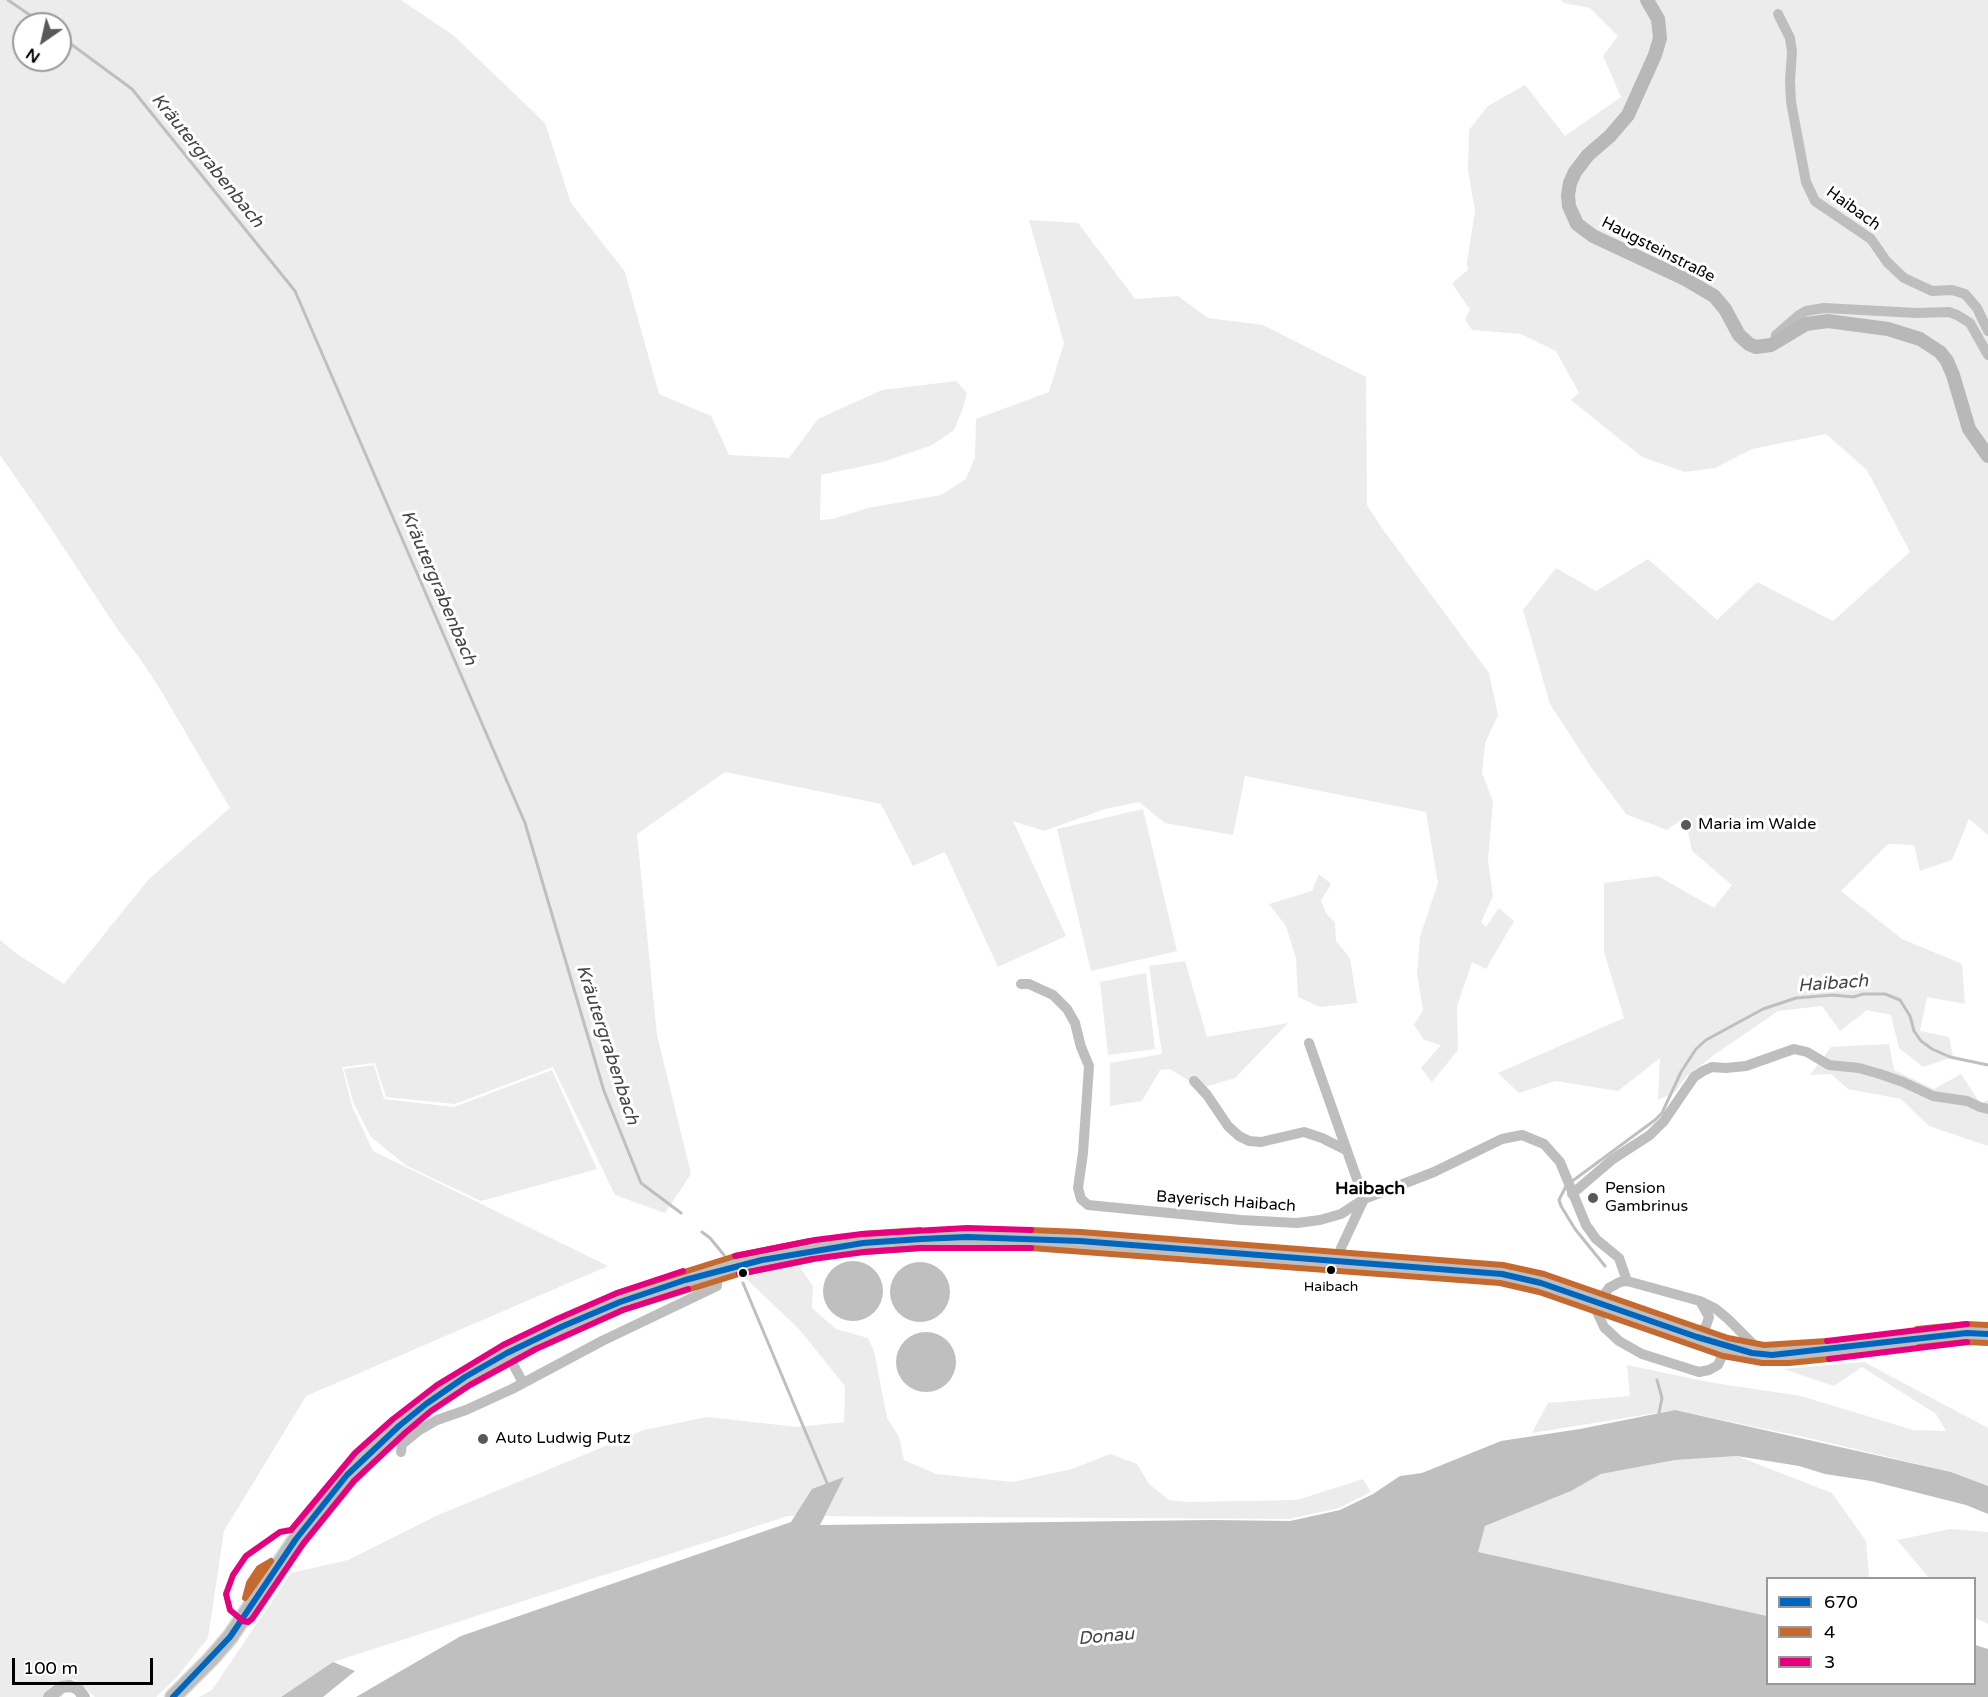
<!DOCTYPE html>
<html>
<head>
<meta charset="utf-8">
<style>
  body { margin:0 }
  #map { position:relative; width:1988px; height:1697px; overflow:hidden; background:#fff; font-family:"Varela Round",sans-serif }
  canvas { display:block }
  .legend { position:absolute; left:1766px; top:1577px; width:210px; height:108px; box-sizing:border-box; background:#fff; border:2px solid #999; margin:0; padding:8px 10px; list-style:none; font-size:18px; color:#000 }
  .legend li { display:flex; align-items:center; gap:12px; height:30px }
  .legend b { width:30px; border:2px solid #999 }
  .north { position:absolute; left:12px; top:12px; width:60px; height:60px; box-sizing:border-box; background:#fff; border:2px solid #999; border-radius:50%; rotate:214deg; font-size:16px; font-weight:700; line-height:24px; text-align:center; color:#000 }
  .north::after { content:''; display:block; margin:auto; width:21px; height:27px; background:#595959; clip-path:polygon(50% 0,100% 100%,50% 72%,0 100%) }
  .scale { position:absolute; left:12px; top:1658px; width:141px; height:27px; box-sizing:border-box; border:3px solid #000; border-top:0; padding-left:8px; font-size:18px; line-height:21px; white-space:nowrap; color:#000; -webkit-text-stroke:4px #fff; paint-order:stroke }
</style>
</head>
<body>
<div id="map">
<canvas width="1988" height="1697"></canvas>
<ul class="legend">
<li><b style="height:8px;background:#0065bd"></b>670</li>
<li><b style="height:8px;background:#c6692e"></b>4</li>
<li><b style="height:8px;background:#e5007d"></b>3</li>
</ul>
<div class="north">N</div>
<div class="scale">100 m</div>
</div>
<script>
const c = document.querySelector('canvas').getContext('2d');
c.lineJoin = 'round';
function fillPath(path, color) { c.fillStyle = color; c.fill(path, 'evenodd'); }
const poly = rows => new Path2D(rows.map(r => 'M' + r).join(''));
function strokePath(path, color, width, dash) { c.strokeStyle = color; c.lineWidth = width; c.lineCap = dash ? 'butt' : 'round'; c.setLineDash(dash || []); c.stroke(path); }
function drawText(font, color, halo, rows, align = 'center') {
  c.font = font + ' "Varela Round",sans-serif'; c.lineWidth = 6; c.setLineDash([]); c.textBaseline = 'middle'; c.strokeStyle = halo; c.fillStyle = color; for (const [text, x, y, turn = 0] of rows) {
    c.save(); c.translate(x, y); c.rotate((+turn || 0) * Math.PI / 180); c.textAlign = isNaN(turn) ? turn : align; if (halo) c.strokeText(text, 0, 0); c.fillText(text, 0, 0); c.restore();
  }
}
fillPath(poly([
  [0,0,401,0,453,35,545,123,571,203,625,272,659,394,711,416,729,455,789,458,818,419,882,390,956,381,967,393,963,408,954,430,932,445,883,462,821,475,820,520,832,519,868,508,941,495,966,479,975,457,976,419,1049,392,1064,343,1029,220,1078,223,1135,299,1178,296,1208,318,1263,325,1366,377,1367,505,1381,527,1489,673,1498,715,1485,743,1482,773,1493,801,1488,860,1493,896,1481,922,1486,927,1499,908,1514,921,1486,969,1472,962,1457,1006,1458,1050,1432,1082,1421,1068,1441,1045,1424,1040,1414,1025,1423,1010,1417,973,1420,937,1438,883,1426,812,1245,776,1233,835,1165,823,1139,802,1105,809,1044,831,1013,821,1066,936,998,967,945,852,913,866,881,804,725,772,637,834,657,1035,691,1174,665,1213,615,1195,553,1067,455,1104,386,1097,375,1063,342,1067,352,1106,373,1151,608,1266,306,1396,224,1531,208,1638,177,1677,156,1697,95,1697,73,1678,62,1697,0,1697,0,940,17,954,64,984,149,879,230,808,160,689,141,660,118,630,46,521,0,455],
  [24,24,60,24,60,60,24,60],
  [1561,0,1988,0,1988,835,1969,819,1952,860,1920,871,1914,845,1888,844,1841,891,1902,939,1962,964,1965,1004,1927,997,1920,1031,1949,1037,1953,1057,1923,1067,1899,1048,1891,1015,1867,1010,1840,1031,1822,1006,1778,1011,1714,1055,1687,1076,1675,1092,1658,1100,1660,1058,1618,1091,1555,1081,1519,1093,1498,1073,1624,1018,1604,952,1604,883,1658,876,1714,908,1732,885,1692,851,1685,817,1667,830,1626,814,1591,767,1550,704,1523,610,1556,568,1596,591,1648,559,1717,620,1757,582,1833,621,1910,552,1867,470,1826,434,1752,449,1715,468,1685,472,1642,457,1571,400,1579,393,1556,351,1521,334,1472,330,1465,319,1470,310,1452,283,1468,270,1467,262,1475,211,1468,171,1469,130,1488,106,1525,85,1565,136,1621,97,1603,56,1618,36,1590,8,1564,3],
  [1143,809,1177,951,1091,971,1057,829],
  [1319,874,1331,884,1321,901,1326,913,1335,923,1336,941,1350,958,1357,1003,1320,1007,1298,997,1296,958,1286,926,1269,904,1312,891],
  [1185,961,1207,1037,1288,1023,1235,1078,1201,1088,1170,1069,1160,1070,1142,1101,1110,1106,1110,1063,1162,1054,1149,966],
  [1146,973,1155,1049,1108,1055,1100,982],
  [1889,1044,1894,1070,1934,1089,1961,1074,1980,1103,1988,1100,1988,1146,1929,1126,1901,1099,1848,1089,1831,1074,1810,1075,1831,1047],
  [374,1065,384,1099,454,1107,552,1070,597,1169,481,1201,407,1166,371,1137,354,1104,344,1069],
  [795,1260,813,1286,812,1308,836,1329,868,1338,874,1351,887,1418,899,1437,904,1460,936,1474,1012,1482,1072,1469,1110,1454,1137,1464,1149,1484,1169,1500,1187,1502,1297,1500,1363,1479,1371,1492,1339,1508,1289,1519,788,1516,333,1662,281,1697,199,1697,212,1690,291,1573,348,1560,436,1516,644,1430,707,1417,798,1427,844,1422,845,1386,799,1329,741,1274],
  [1864,1362,1988,1428,1988,1486,1951,1472,1813,1439,1675,1410,1532,1433,1548,1403,1630,1396,1627,1365,1714,1383,1801,1396,1913,1430,1946,1431,1936,1414,1862,1367,1834,1386,1783,1369],
  [1737,1456,1832,1493,1866,1541,1869,1578,1768,1578,1767,1616,1477,1552,1485,1526,1571,1491,1601,1474,1675,1460],
  [1950,1529,1988,1532,1988,1624,1975,1618,1974,1578,1929,1578,1897,1540]
]), '#ececec');
fillPath(poly([
  '823 1291a30 30 0 1 1 60 0a30 30 0 1 1-60 0Z',
  '890 1292a30 30 0 1 1 60 0a30 30 0 1 1-60 0Z',
  '896 1362a30 30 0 1 1 60 0a30 30 0 1 1-60 0Z',
  [1675,1410,1951,1472,1988,1486,1988,1514,1966,1505,1871,1481,1825,1474,1799,1466,1737,1456,1675,1460,1601,1474,1571,1491,1485,1526,1478,1552,1767,1616,1768,1684,1974,1684,1975,1645,1988,1649,1988,1697,356,1697,461,1636,791,1522,812,1489,844,1477,820,1525,1211,1520,1290,1521,1340,1510,1373,1494,1400,1476,1422,1473,1501,1441,1580,1429],
  [333,1662,355,1671,323,1697,281,1697]
]), '#bfbfbf');
strokePath(poly([
  [8,0,43,24],
  [60,36,132,89,295,291,525,823,604,1091,641,1183,681,1213],
  [1571,1182,1655,1120,1662,1113,1681,1072,1696,1049,1706,1040,1763,1009,1796,998,1833,995,1853,997,1863,994,1885,994,1900,1000,1910,1016,1914,1031,1921,1041,1932,1049,1950,1057,1988,1065],
  [1566,1186,1559,1200,1561,1206,1575,1229,1605,1266],
  [702,1232,710,1238,724,1255],
  [743,1283,827,1483],
  [1657,1380,1662,1398,1659,1413]
]), '#bfbfbf', 3);
const primary = poly([
  [1620,1311,1726,1347,1763,1354,1828,1350,1918,1338,1967,1333,1988,1334],
  [173,1697,211,1659,230,1637,296,1539,323,1504,362,1459,399,1426,442,1392,507,1353,561,1327,620,1302,685,1280,737,1265,812,1250,863,1243,967,1237,1080,1241,1468,1270,1502,1274,1541,1283,1574,1295]
]);
strokePath(primary, '#dbdbdb', 18);
strokePath(poly([
  [1778,14,1790,38,1792,52,1790,81,1791,102,1806,182,1815,201,1871,239,1887,262,1904,278,1932,291,1952,290,1965,294,1977,308,1988,331],
  [1779,340,1776,335,1799,315,1806,311,1824,308,1917,313,1949,312,1957,315,1970,323,1988,355],
  [1021,984,1029,984,1053,995,1067,1009,1075,1023,1081,1047,1089,1066,1083,1153,1078,1188,1081,1199,1088,1205,1241,1220,1297,1223,1320,1220,1341,1214,1364,1199,1434,1172,1502,1139,1522,1135,1544,1144,1560,1162,1586,1225,1596,1239,1619,1258,1627,1281],
  [1309,1043,1364,1199,1341,1248,1339,1261],
  [1194,1081,1207,1095,1228,1126,1239,1136,1249,1141,1261,1142,1304,1132,1322,1138,1346,1150],
  [1572,1194,1613,1159,1650,1135,1664,1121,1694,1077,1703,1071,1712,1067,1726,1068,1746,1066,1794,1049,1807,1052,1829,1065,1859,1068,1880,1074,1903,1082,1933,1096,1967,1101,1980,1107,1988,1109],
  [1697,1337,1706,1326,1709,1317,1700,1301],
  [1726,1347,1718,1365,1709,1370,1699,1372,1642,1354,1619,1341,1604,1327,1597,1312,1599,1301,1609,1288,1620,1282,1627,1281,1700,1301,1716,1309,1728,1319,1763,1354],
  [507,1353,523,1383],
  [401,1452,402,1444,418,1431,437,1420,466,1410,512,1389,602,1341,717,1286,717,1271]
]), '#bebebe', 10);
strokePath(poly([
  [49,1697,62,1687,70,1686,78,1689,84,1697]
]), '#bebebe', 12);
strokePath(poly([
  [1647,0,1658,19,1660,38,1655,55,1628,115,1610,136,1588,155,1575,172,1570,183,1568,195,1569,206,1577,224,1593,236,1685,279,1714,296,1725,309,1739,335,1749,344,1756,347,1771,345,1806,324,1828,321,1888,329,1920,339,1940,352,1947,361,1953,375,1969,429,1988,456]
]), '#b8b8b8', 14);
strokePath(primary, '#bebebe', 15);
const primaryBridge = poly([
  [1574,1295,1620,1311]
]);
strokePath(primaryBridge, '#dbdbdb', 18, []);
strokePath(primaryBridge, '#bebebe', 15);
strokePath(poly([
  [173,1697,230,1637,296,1539,347,1475,399,1426,426,1404,465,1377,507,1353,561,1327,620,1302,685,1280,762,1260,863,1243,921,1239,967,1237,1080,1241,1502,1274,1541,1283,1697,1337,1752,1353,1772,1355,1967,1333,1988,1334]
]), '#0065bd', 6);
strokePath(poly([
  [1031,1230,1081,1232,1503,1265,1544,1274,1728,1338,1764,1345,1827,1341],
  [862,1234,920,1230],
  [1031,1248,1500,1283,1539,1292,1723,1356,1762,1363],
  [864,1252,921,1248],
  [617,1293,735,1256,810,1241],
  [623,1310,739,1274,813,1259],
  [1917,1329,1967,1324,1988,1325],
  [1919,1347,1967,1342,1988,1343],
  [1763,1363,1789,1363,1829,1359],
  [271,1561,245,1598,249,1583,259,1568,271,1561]
]), '#c6692e', 6);
strokePath(poly([
  [735,1256,815,1240,862,1234,967,1228,1031,1230],
  [683,1271,617,1293,557,1319,503,1345,437,1385,393,1419,355,1453,291,1530,280,1532,246,1556,233,1575,226,1594,230,1610,243,1621,248,1622,252,1619,303,1544,354,1481,405,1433,431,1411,470,1385,536,1349,623,1310,688,1289],
  [739,1274,813,1259,864,1252,921,1248,1031,1248],
  [1827,1341,1967,1324],
  [1829,1359,1967,1342]
]), '#e5007d', 6);
for (const [x, y, r, color] of [
  [1686,825,6,"#595959"],
  [1593,1198,6,"#595959"],
  [1331,1270,5,"#000"],
  [743,1273,5,"#000"],
  [483,1439,6,"#595959"]
]) { const dot = new Path2D(); dot.arc(x, y, r, 0, 2 * Math.PI); c.fillStyle = color; c.fill(dot); strokePath(dot, '#fff', 2); }
drawText('14px', '#000', '#fff', [
  ["Haibach",1331,1287]
]);
drawText('16px', '#000', '#fff', [
  ["Haibach",1853,209,36],
  ["Haugsteinstraße",1658,250,27],
  ["Bayerisch Haibach",1226,1202,4]
]);
drawText('16px', '#000', '#fff', [
  ["Maria im Walde",1698,825],
  ["Pension",1605,1189],
  ["Gambrinus",1605,1207],
  ["Auto Ludwig Putz",495,1439]
], 'left');
drawText('italic 18px', '#444', '#fff', [
  ["Kräutergrabenbach",207,161,51],
  ["Kräutergrabenbach",438,588,67],
  ["Haibach",1833,984,-4],
  ["Kräutergrabenbach",607,1045,72],
  ["Donau",1106,1637,-5]
]);
drawText('bold 18px', '#000', '#fff', [
  ["Haibach",1370,1189]
]);
</script>
</body>
</html>
